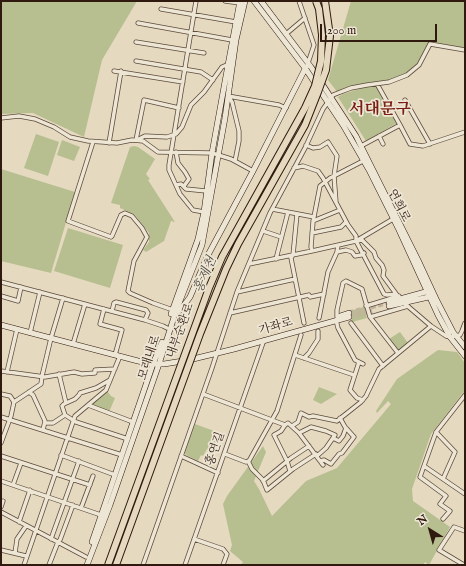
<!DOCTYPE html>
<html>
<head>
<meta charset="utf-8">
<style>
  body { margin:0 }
  #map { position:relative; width:466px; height:566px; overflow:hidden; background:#e5d9bf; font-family:"IM FELL English",serif }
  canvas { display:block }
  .frame { position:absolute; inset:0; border:2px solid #301a10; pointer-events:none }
  .north { position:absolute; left:410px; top:510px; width:40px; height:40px; -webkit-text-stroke:3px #eee6d5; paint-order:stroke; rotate:323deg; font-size:11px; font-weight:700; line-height:16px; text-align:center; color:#301a10 }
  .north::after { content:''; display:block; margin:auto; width:14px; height:18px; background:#301a10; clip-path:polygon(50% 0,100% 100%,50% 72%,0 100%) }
  .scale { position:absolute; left:320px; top:24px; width:117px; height:18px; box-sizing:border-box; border:2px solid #301a10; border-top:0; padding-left:5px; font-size:12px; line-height:14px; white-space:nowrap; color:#301a10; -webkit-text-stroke:3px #eee6d5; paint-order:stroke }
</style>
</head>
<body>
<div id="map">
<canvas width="466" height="566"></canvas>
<div class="frame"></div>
<div class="north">N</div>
<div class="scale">200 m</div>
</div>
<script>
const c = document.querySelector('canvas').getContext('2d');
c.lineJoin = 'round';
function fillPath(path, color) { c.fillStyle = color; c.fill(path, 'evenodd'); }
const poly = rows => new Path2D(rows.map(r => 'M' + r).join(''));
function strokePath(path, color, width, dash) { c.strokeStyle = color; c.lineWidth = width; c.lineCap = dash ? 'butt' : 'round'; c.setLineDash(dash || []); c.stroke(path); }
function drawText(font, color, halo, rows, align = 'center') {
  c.font = font + ' "IM FELL English","Noto Serif KR",serif'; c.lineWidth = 3.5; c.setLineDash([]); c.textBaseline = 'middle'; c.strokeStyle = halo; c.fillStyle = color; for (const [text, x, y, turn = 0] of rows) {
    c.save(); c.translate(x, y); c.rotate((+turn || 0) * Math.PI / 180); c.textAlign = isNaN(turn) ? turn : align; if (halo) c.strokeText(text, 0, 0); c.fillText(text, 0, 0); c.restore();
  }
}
fillPath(poly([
  [1,1,137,1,102,60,84,137,33,113,1,114],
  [351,1,465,1,465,50,430,44,419,65,401,78,368,85,338,93,328,80],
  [368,86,378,86,397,123,366,141,338,97,343,94],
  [36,134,59,142,48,176,24,168],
  [62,140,80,147,74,161,57,155],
  [134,146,138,147,155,159,146,174,150,179,148,180,175,222,171,221,164,241,146,252,143,250,149,242,149,233,134,214,120,208,120,205,111,203,130,147],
  [1,169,75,192,51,273,1,261],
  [68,228,123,245,110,288,54,271],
  [364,307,367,318,352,322,350,311],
  [400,332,408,343,398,351,389,339],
  [438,350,457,352,465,363,465,390,431,434,412,489,413,501,450,527,429,565,425,562,423,565,241,565,243,562,230,551,232,545,223,504,227,496,263,446,266,452,254,481,259,489,272,516,306,481,337,468,391,404,388,401,377,413,376,411,397,379],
  [319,387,337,394,321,404,313,400],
  [107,391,111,396,115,398,109,412,92,406,91,404],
  [195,424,217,432,215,437,219,439,212,452,207,449,203,456,201,455,198,461,186,455,184,451]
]), '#b7bf90');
fillPath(poly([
  [329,1,332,10,334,35,333,55,321,101,304,137,252,228,229,273,121,565,105,565,187,341,222,254,236,225,305,103,314,81,319,50,329,12]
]), '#e5d9bf');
strokePath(poly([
  [349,313,389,302],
  [349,317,372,311]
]), '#c1b39c', 5, [5, 2.5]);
const street = poly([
  [196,1,169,165,169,170,180,194,193,210,204,212],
  [225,1,240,3],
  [299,1,314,45,308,63],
  [161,9,236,22],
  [138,23,232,40],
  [286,34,305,18],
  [136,42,204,53],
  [136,61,201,72,213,80],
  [114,71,183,82],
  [377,84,400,125],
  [228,96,232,102,239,131,239,141,235,161],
  [228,96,279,105,286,108],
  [405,100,430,144],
  [1,118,19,116,35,119,54,127,70,137,88,141,117,143,132,140,143,141,158,152,212,153,231,159,253,171],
  [379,136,383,144],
  [136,140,144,100,179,108],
  [137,140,145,136,167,137,176,134,182,127,191,105,204,92,222,67,229,64],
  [93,142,68,221,111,237,112,236,121,215,125,213,132,216,142,228,147,237,134,261,128,291,130,293,153,303,173,310],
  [109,143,121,71],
  [306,145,313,148,320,147,328,142,337,156,334,176,336,202],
  [361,146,400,125,410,144,423,146,465,132],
  [176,152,178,163,185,172,189,179,184,186],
  [294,168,303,166,318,171,323,178,348,225,356,236,356,241,384,294,387,295,396,294],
  [176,185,181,184,186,189,206,191],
  [272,209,314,217],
  [297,214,293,255,291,258,304,323],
  [313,221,340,210],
  [263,231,281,237],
  [312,233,341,227,346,222],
  [357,241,362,240,374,252,376,258,382,265,384,270,383,276,397,295],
  [312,251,311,247,313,222,320,186,330,178,363,161],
  [337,252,346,250,352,252,355,256,361,255,364,253],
  [276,259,288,212],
  [249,264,312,251,356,241,393,219],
  [1,282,145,320,163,326,167,328],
  [237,292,295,279],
  [1,296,18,301,21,287],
  [404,303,431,326,446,336,450,337,460,335,462,331,465,323],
  [366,306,399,296],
  [104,309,100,324,122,330,115,355],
  [112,311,114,303,116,302,146,310,148,313,145,320],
  [230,313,309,295,310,297,324,294],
  [337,317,337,310,343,283,346,281,362,289,370,317,398,353],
  [370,317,408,306],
  [319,318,328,272,337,252,338,245],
  [336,320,338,328,355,360,363,364],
  [351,323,383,366],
  [30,333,40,292],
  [73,344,85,304],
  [295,355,354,375],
  [304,358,309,353,318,339,318,331],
  [359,362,350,390,357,398,363,400],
  [1,371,45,377,74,372,82,374,95,373,95,370,115,369],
  [7,372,17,329],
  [59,374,66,403],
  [110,380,96,388,80,393,79,395,75,399,64,404,62,406,65,415,76,422,128,439],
  [29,392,33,395,45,421,43,430],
  [1,394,10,396,14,402],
  [203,394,285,425,288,423,299,433,323,465],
  [88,405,133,422],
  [1,417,122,455],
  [45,423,53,423,65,415],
  [285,425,281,431,274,435,287,461,290,471],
  [292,426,298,422,301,413,309,417,313,416,337,421,361,402,366,396,379,369,431,326],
  [436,432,455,452,443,479],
  [299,433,311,427,326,431,335,435,326,448,317,456],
  [333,438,339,441,343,436,346,428],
  [1,443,11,416,14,402,41,384,42,376,51,338,63,298],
  [225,454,246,462,249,461,277,411,301,335],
  [61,455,115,475],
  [1,456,90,485],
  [181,456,218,473],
  [248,461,252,469,263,480,267,490,293,469,316,454],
  [320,461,324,460,331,464,339,454,342,453,354,437,345,427,340,418],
  [424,466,465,494],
  [1,481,101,515],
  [263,481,291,458,309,446],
  [13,485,21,463],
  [1,507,3,501],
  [81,508,93,476],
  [1,512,86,557],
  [443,519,450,511,440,504,446,496,420,477,436,432,465,395],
  [19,522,30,490],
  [51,539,79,461],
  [194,539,223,549,227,554,223,565],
  [1,550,26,556],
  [15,553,17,539,26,526],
  [24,565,75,416,106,390,120,356],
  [49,565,58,542,60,540,73,505],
  [143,565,212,368,237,292,270,213,305,148,323,109,333,95,338,93,351,88,367,85,389,82,407,75,419,65,430,44,465,50],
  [185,565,264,340],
  [464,565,439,550,454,527,465,531]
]);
const secondary = poly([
  [254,1,305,68,343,125,369,170,399,230,438,315,450,337,465,356],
  [261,1,311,67,356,136,418,260,437,301,453,332,465,347],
  [389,302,429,291],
  [389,306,433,296],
  [174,310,179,311,181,309,190,297,208,255,253,171,306,67],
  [171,314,198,239,204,212,212,153,228,65,240,1],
  [340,316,349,313],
  [1,325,138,361,153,364,164,364,189,360,234,349,349,317],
  [92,542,153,364,162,342],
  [87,565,110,505,159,364,176,311,202,245,225,118,236,40,245,1]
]);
strokePath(street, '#5d4a3c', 5);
strokePath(secondary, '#301a10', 6);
strokePath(street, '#eee6d5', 3.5);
strokePath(secondary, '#eee6d5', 5);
const highwayBridge = poly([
  [108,565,209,288,222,257,305,108,315,86,321,61,322,35,319,9,316,1],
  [116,565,200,334,226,269,238,244,305,125,318,92,326,70,330,36,325,1]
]);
strokePath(highwayBridge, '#301a10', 8, []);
strokePath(highwayBridge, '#e5d9bf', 6);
drawText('12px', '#301a10', '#eee6d5', [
  ["연희로",398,206,63],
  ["가좌로",276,327,-16],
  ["내부순환로",181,331,-70],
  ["모래내로",150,358,-72],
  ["홍연길",216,449,-71]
]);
drawText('italic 13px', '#4f4a42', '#eee6d5', [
  ["홍제천",206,275,-67]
]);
drawText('bold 16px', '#7a1f14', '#eee6d5', [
  ["서대문구",380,111]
]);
</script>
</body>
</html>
